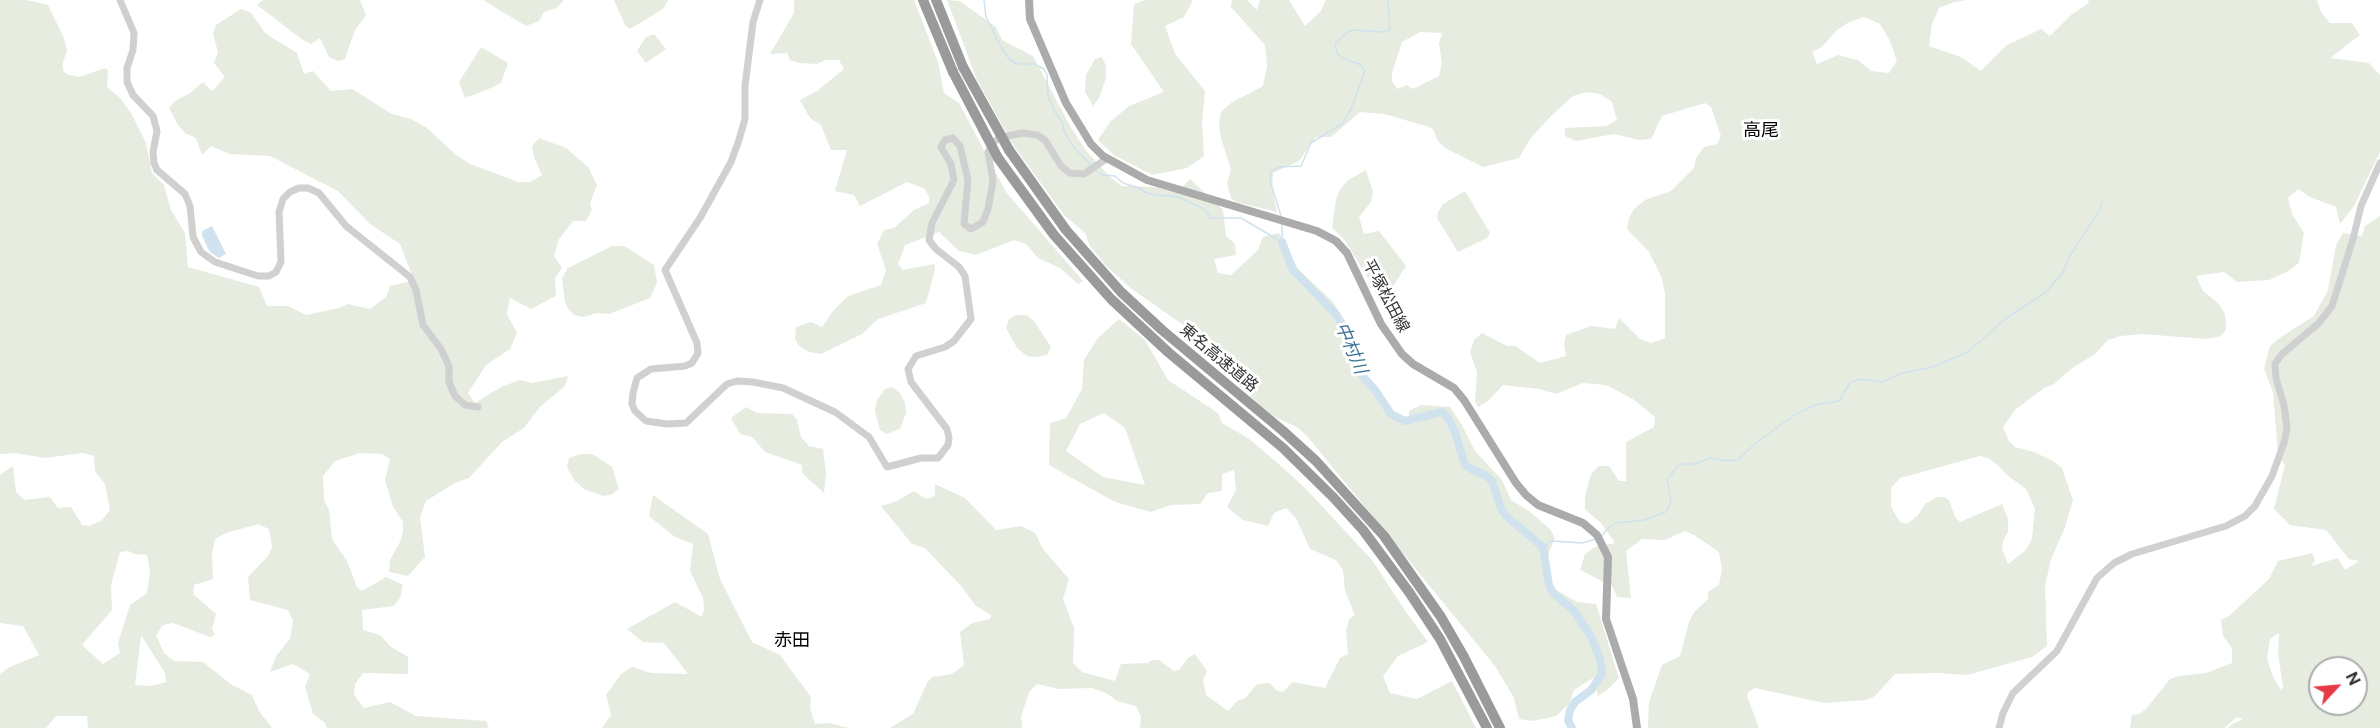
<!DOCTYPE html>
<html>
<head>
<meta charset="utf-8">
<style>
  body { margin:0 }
  #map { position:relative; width:2380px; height:728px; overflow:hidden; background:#fff; font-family:"Public Sans",sans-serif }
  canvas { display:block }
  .north { position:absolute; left:2308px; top:656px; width:60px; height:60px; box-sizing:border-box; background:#fff; border:2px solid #adadad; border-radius:50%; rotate:64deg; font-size:16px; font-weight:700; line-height:24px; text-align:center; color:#333 }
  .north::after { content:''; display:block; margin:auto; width:21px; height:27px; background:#e63946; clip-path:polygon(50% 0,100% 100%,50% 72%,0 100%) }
</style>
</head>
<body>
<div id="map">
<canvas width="2380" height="728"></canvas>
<div class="north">N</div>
</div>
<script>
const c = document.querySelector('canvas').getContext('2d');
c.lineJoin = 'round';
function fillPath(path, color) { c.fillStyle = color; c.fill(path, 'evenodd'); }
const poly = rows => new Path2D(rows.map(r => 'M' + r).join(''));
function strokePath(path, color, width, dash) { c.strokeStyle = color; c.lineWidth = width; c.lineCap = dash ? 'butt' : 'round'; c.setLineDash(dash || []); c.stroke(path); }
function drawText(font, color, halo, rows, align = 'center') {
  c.font = font + ' "Public Sans","Noto Sans JP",sans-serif'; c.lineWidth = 6; c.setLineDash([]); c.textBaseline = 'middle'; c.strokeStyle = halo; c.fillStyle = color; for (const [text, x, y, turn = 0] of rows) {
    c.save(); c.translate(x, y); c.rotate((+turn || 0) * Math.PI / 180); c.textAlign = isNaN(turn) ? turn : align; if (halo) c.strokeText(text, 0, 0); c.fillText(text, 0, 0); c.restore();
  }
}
fillPath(poly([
  [0,0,26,0,48,5,64,38,67,51,63,62,63,70,66,74,79,77,105,68,108,70,107,87,120,98,131,113,146,143,152,173,164,185,171,210,185,233,188,267,259,287,267,306,288,306,306,315,339,308,348,304,370,309,386,297,390,286,414,280,400,244,370,224,338,191,270,156,230,154,211,146,202,155,196,138,185,133,178,125,169,108,175,101,190,93,203,82,212,91,225,77,214,63,218,52,213,34,216,25,241,9,251,13,266,34,297,53,304,74,313,71,331,91,352,89,392,114,411,119,427,128,455,154,470,164,518,182,530,182,542,175,534,157,532,146,539,138,566,148,588,167,597,185,590,203,592,210,586,221,573,221,559,239,554,256,562,268,555,278,556,296,531,309,510,298,507,314,517,333,510,349,486,365,468,393,475,403,501,387,520,380,532,383,568,376,565,386,540,407,524,428,502,442,469,478,455,483,426,501,420,517,425,557,408,576,389,572,390,560,401,540,403,530,403,522,393,507,385,480,390,459,382,454,360,453,335,461,323,476,324,500,329,510,332,539,347,561,357,587,362,591,386,577,403,585,400,598,394,606,362,610,363,630,380,635,390,646,408,657,408,674,363,673,355,684,354,695,364,708,390,702,416,716,486,721,489,728,327,728,325,723,313,714,305,687,310,674,293,664,270,672,276,656,290,639,293,621,288,610,250,600,248,577,268,556,272,547,269,529,258,524,226,533,215,539,212,554,213,579,194,585,193,594,216,614,212,629,215,635,210,637,173,623,163,625,156,635,164,653,174,661,203,662,232,685,252,695,259,711,272,728,88,728,87,716,56,716,46,728,0,728,0,674,10,667,39,655,23,626,0,623,0,475,13,466,16,492,24,500,50,497,58,508,71,507,82,525,89,526,102,520,110,510,105,484,95,471,94,456,82,453,45,458,15,453,0,454],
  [128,551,135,554,147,555,150,572,147,593,130,605,118,643,120,653,103,664,82,645,112,610,111,585,120,552],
  [141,635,165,673,166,682,151,686,135,685],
  [263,0,360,0,366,15,355,30,345,59,338,61,329,57,320,38,311,44,303,40,257,5],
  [483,0,564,0,557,8,544,12,539,21,526,26],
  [614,0,668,0,663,9,630,29,625,25],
  [794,0,914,0,938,62,944,93,959,103,1006,192,1083,281,1078,284,1060,268,1038,258,1026,244,1014,240,976,255,959,251,939,232,905,245,898,264,903,270,934,264,935,269,926,303,878,319,862,334,821,354,809,352,799,346,795,339,796,327,811,322,822,327,834,310,848,296,881,285,886,270,877,244,884,230,894,228,914,210,929,203,929,197,925,189,907,182,860,206,854,195,835,191,847,150,831,150,821,125,810,118,800,100,817,91,844,69,839,60,825,60,817,64,799,63,790,60,787,53,770,54,794,13],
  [947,0,960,1,996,27,1002,40,1033,56,1070,126,1087,152,1110,177,1122,186,1155,187,1177,193,1190,179,1223,210,1226,236,1235,244,1236,255,1214,259,1218,273,1231,275,1258,250,1263,237,1279,233,1298,269,1332,301,1346,322,1342,342,1379,399,1400,420,1409,418,1409,411,1421,405,1450,407,1462,425,1475,451,1502,480,1511,500,1529,511,1550,529,1555,538,1549,552,1547,568,1553,588,1577,602,1596,604,1619,678,1607,690,1598,696,1593,678,1574,690,1569,704,1556,716,1533,721,1519,719,1514,698,1495,666,1307,436,1297,427,1275,417,1263,408,1205,354,1185,326,1133,290,1106,266,1090,246,1085,233,1064,215,1013,145,977,80],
  [1145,0,1193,0,1184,17,1165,26,1175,54,1205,91,1202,123,1204,156,1187,168,1152,175,1114,155,1098,140,1110,122,1129,106,1164,92,1131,44,1134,4],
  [1232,0,1247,0,1257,10,1260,0,1289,0,1305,26,1321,11,1326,0,1967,0,1954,2,1939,8,1932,24,1929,46,1961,57,1981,71,2007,45,2041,29,2050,36,2071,15,2089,3,2088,0,2317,0,2321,12,2330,23,2352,23,2360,35,2330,58,2369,63,2380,75,2380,152,2354,206,2340,224,2336,207,2310,197,2298,189,2288,198,2292,214,2304,233,2299,263,2287,272,2269,280,2237,282,2224,272,2196,276,2203,291,2219,304,2225,314,2226,330,2219,337,2206,339,2143,334,2121,336,2108,340,2095,354,2071,369,2054,384,2044,388,2015,410,2003,427,2009,441,2015,447,2034,452,2053,461,2062,468,2073,500,2064,530,2051,559,2045,586,2047,646,2032,657,1967,675,1937,673,1895,674,1875,696,1866,700,1824,703,1755,688,1748,692,1747,696,1759,728,1648,728,1649,702,1662,665,1680,656,1689,622,1694,612,1708,599,1708,592,1719,585,1722,569,1719,552,1694,535,1685,531,1665,540,1642,539,1626,551,1631,598,1617,597,1612,586,1580,570,1585,554,1595,547,1615,543,1601,523,1585,509,1585,497,1591,474,1599,466,1609,466,1619,481,1626,481,1626,442,1654,427,1655,417,1633,399,1606,385,1583,383,1556,394,1539,389,1503,385,1488,401,1478,407,1475,401,1477,372,1470,352,1474,340,1482,333,1507,346,1515,346,1540,363,1566,356,1564,344,1566,335,1591,326,1615,329,1619,318,1640,339,1651,343,1665,338,1665,293,1661,276,1649,252,1627,229,1629,218,1634,209,1645,200,1671,191,1694,168,1696,158,1704,147,1717,144,1721,136,1711,107,1705,103,1662,116,1651,139,1639,140,1614,134,1576,141,1565,136,1565,128,1606,126,1617,120,1612,102,1600,94,1586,92,1573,96,1551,116,1530,139,1519,158,1483,167,1445,148,1437,140,1433,129,1426,126,1384,114,1360,112,1331,137,1316,137,1299,161,1273,173,1272,187,1277,212,1236,202,1231,198,1227,183,1231,170,1221,138,1219,124,1221,112,1231,103,1263,86,1267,66,1265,45,1231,7],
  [1864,17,1880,24,1890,41,1897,61,1889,73,1871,71,1858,60,1838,55,1817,64,1812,52,1822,47,1836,31,1849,22],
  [1420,32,1442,33,1439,44,1442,63,1439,76,1413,89,1407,85,1397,89,1392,81,1392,73,1402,42],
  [1980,456,1988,458,1998,465,2007,475,2026,489,2035,509,2032,539,2026,550,2008,564,2002,549,2003,541,2008,532,2008,519,2002,504,1960,522,1955,517,1949,500,1944,497,1937,497,1925,504,1918,515,1907,524,1900,522,1891,507,1891,488,1900,478],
  [654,34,666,49,646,63,637,51,646,37],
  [481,47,508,63,501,83,491,88,465,98,459,82],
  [1102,57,1106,66,1106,78,1099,98,1093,106,1085,92,1086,75,1095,59],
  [1366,170,1373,192,1371,202,1359,217,1364,234,1379,231,1406,266,1383,302,1344,239,1332,228,1336,199,1340,190,1347,181],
  [1465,191,1490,233,1487,238,1458,252,1437,218,1438,212,1443,204],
  [2380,216,2380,728,2228,728,2232,724,2243,719,2237,717,2224,728,2130,728,2132,715,2139,714,2146,709,2170,679,2178,676,2206,673,2232,663,2232,648,2223,636,2221,620,2229,616,2269,579,2278,561,2312,553,2315,560,2311,566,2338,558,2345,570,2359,561,2349,559,2326,530,2290,525,2274,509,2285,465,2278,455,2273,392,2264,369,2270,346,2281,337,2314,316,2328,290,2336,245,2343,233,2362,236,2365,226],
  [2279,633,2278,654,2283,687,2281,690,2274,679,2267,659,2270,639],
  [2320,668,2356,668,2356,704,2320,704],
  [612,246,624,246,654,265,657,283,650,298,609,314,597,313,583,317,574,315,569,310,565,302,562,278,568,268],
  [1016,315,1026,315,1034,321,1051,347,1047,355,1035,357,1027,356,1017,348,1006,328,1009,319],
  [1119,319,1145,340,1168,380,1218,413,1222,423,1248,438,1282,467,1307,490,1372,560,1406,612,1428,642,1398,656,1383,676,1390,693,1417,699,1452,681,1476,728,1140,728,1141,717,1136,706,1117,701,1108,694,1092,688,1059,689,1037,684,1029,692,1021,717,1022,728,890,728,913,714,927,683,932,677,952,674,964,665,960,632,972,623,990,619,991,615,976,606,961,586,925,548,912,544,881,506,897,501,914,491,926,499,935,496,935,484,965,498,996,530,1021,526,1035,533,1043,549,1069,579,1063,599,1074,628,1073,663,1082,672,1115,681,1121,664,1148,663,1152,660,1159,660,1174,671,1179,670,1188,658,1195,654,1207,671,1203,680,1206,695,1228,711,1237,701,1245,698,1257,684,1270,683,1276,690,1283,692,1293,682,1325,688,1340,658,1348,654,1346,631,1349,619,1355,615,1345,591,1343,570,1336,560,1310,549,1296,518,1286,508,1274,513,1268,526,1243,520,1227,507,1236,490,1234,470,1222,474,1222,491,1208,493,1200,504,1171,505,1151,512,1115,502,1049,465,1050,423,1066,418,1082,389,1084,360,1098,338],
  [1104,413,1125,428,1145,485,1103,477,1066,451,1080,424],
  [892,387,900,393,905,403,906,413,900,429,886,434,880,430,875,411,877,400,885,389],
  [746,407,757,413,792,414,797,420,801,437,809,446,823,449,826,473,824,493,802,473,802,465,765,452,752,437,740,434,731,418],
  [581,454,592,454,612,467,619,489,611,495,603,496,584,489,574,480,567,467,569,458],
  [653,495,708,534,720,579,752,642,780,655,811,697,810,708,815,724,829,723,849,728,602,728,611,715,606,695,621,674,632,667,651,673,688,674,664,643,643,642,627,629,675,602,702,617,704,609,703,598,690,571,693,544,675,537,649,516]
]), '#e6ecdf');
fillPath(poly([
  [212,226,226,254,219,258,210,252,202,236,202,231]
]), '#cfe2ee');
strokePath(poly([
  [984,0,986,17,1001,47,1010,60,1018,64,1034,64,1044,69,1047,75,1048,96,1055,112,1062,121,1064,131,1072,145,1091,165],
  [1096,171,1102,175,1115,176,1123,183,1139,188,1149,194,1179,197,1204,209,1211,218,1241,218,1282,242],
  [1281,216,1270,180,1271,171,1280,167,1301,166,1311,143,1342,124,1351,109,1365,71,1361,65,1342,58,1337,53,1335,44,1348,32,1355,30,1384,32,1390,29,1388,0],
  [1282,242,1282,224],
  [1601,537,1607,529,1616,523,1644,520,1666,512,1671,502,1667,480,1677,467,1683,464,1695,464,1710,458,1727,461,1738,460,1757,442,1796,414,1815,405,1839,401,1850,383,1860,379,1883,382,1902,373,1933,367,1968,352,2005,319,2046,292,2063,272,2070,256,2099,211,2102,202],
  [1543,547,1552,541,1582,543,1596,539]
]), '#cfe2ee', 1.5);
strokePath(poly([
  [1282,242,1293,270,1336,314,1345,332,1356,369,1375,390,1391,414,1405,421,1442,412,1448,418,1455,432,1465,466,1485,475,1492,481,1501,508,1506,516,1543,547,1549,585,1553,593,1574,611,1592,638,1600,659,1602,674,1591,690,1575,702,1570,710,1568,720,1572,728]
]), '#cfe2ee', 8);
strokePath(poly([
  [120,0,134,33,133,50,127,68,127,82,133,95,153,116,157,131,153,152,154,163,157,170,185,194,190,206,193,237,201,252,215,262,258,276,269,276,276,272,281,262,279,212,283,199,290,192,299,188,308,188,319,193,346,226,410,277,416,290,423,325,441,349,449,366,449,382,455,396,465,405,478,407],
  [760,0,753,22,745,86,745,119,738,143,731,162,700,218,665,270,697,343,698,353,692,363,685,366,651,369,637,378,633,393,632,404,635,411,646,421,667,424,686,423,727,384,737,381,753,382,783,388,835,412,869,437,887,467,921,458,938,458,948,445,949,438,947,429,911,382,908,369,916,356,945,347,954,341,971,319,965,276,959,267,936,249,929,240,932,223,954,180,951,164,941,147,943,143,945,140,953,138,960,146,968,180,964,224,971,229,983,222,988,209,993,181,988,152,994,142,999,138,1022,133,1037,135,1045,140,1061,166,1070,173,1084,174,1106,159],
  [1999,728,2003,713,2013,693,2057,651,2097,578,2114,563,2132,554,2226,526,2245,516,2255,506,2272,476,2284,443,2287,428,2284,405,2276,378,2275,364,2282,354,2319,323,2332,306,2353,239,2361,206,2380,163]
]), '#d0d0d0', 7);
strokePath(poly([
  [1029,0,1030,19,1066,103,1091,144,1103,156,1147,180,1317,231,1336,241,1347,253,1381,324,1402,354,1413,364,1454,388,1464,400,1516,483,1526,495,1538,505,1583,523,1597,535,1608,557,1606,619,1633,699,1637,728]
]), '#ababab', 8);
strokePath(poly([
  [923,0,953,72],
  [936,0,963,67],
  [1009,150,1066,230,1121,292,1162,330,1283,431,1316,461,1384,536,1441,617,1464,657,1500,728],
  [998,158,1054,235,1111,299,1168,352,1283,448,1333,497,1363,530,1409,592,1440,639,1487,728]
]), '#9a9a9a', 10);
strokePath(poly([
  [963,67,1009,150],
  [953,72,998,158]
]), '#9a9a9a', 10);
drawText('16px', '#333', '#fff', [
  ["平塚松田線",1386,296,62],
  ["東名高速道路",1219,358,40]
]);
drawText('18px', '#000', '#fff', [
  ["高尾",1761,130],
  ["赤田",792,640]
]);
drawText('italic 18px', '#3f7597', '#fff', [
  ["中村川",1351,348,67]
]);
</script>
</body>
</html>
